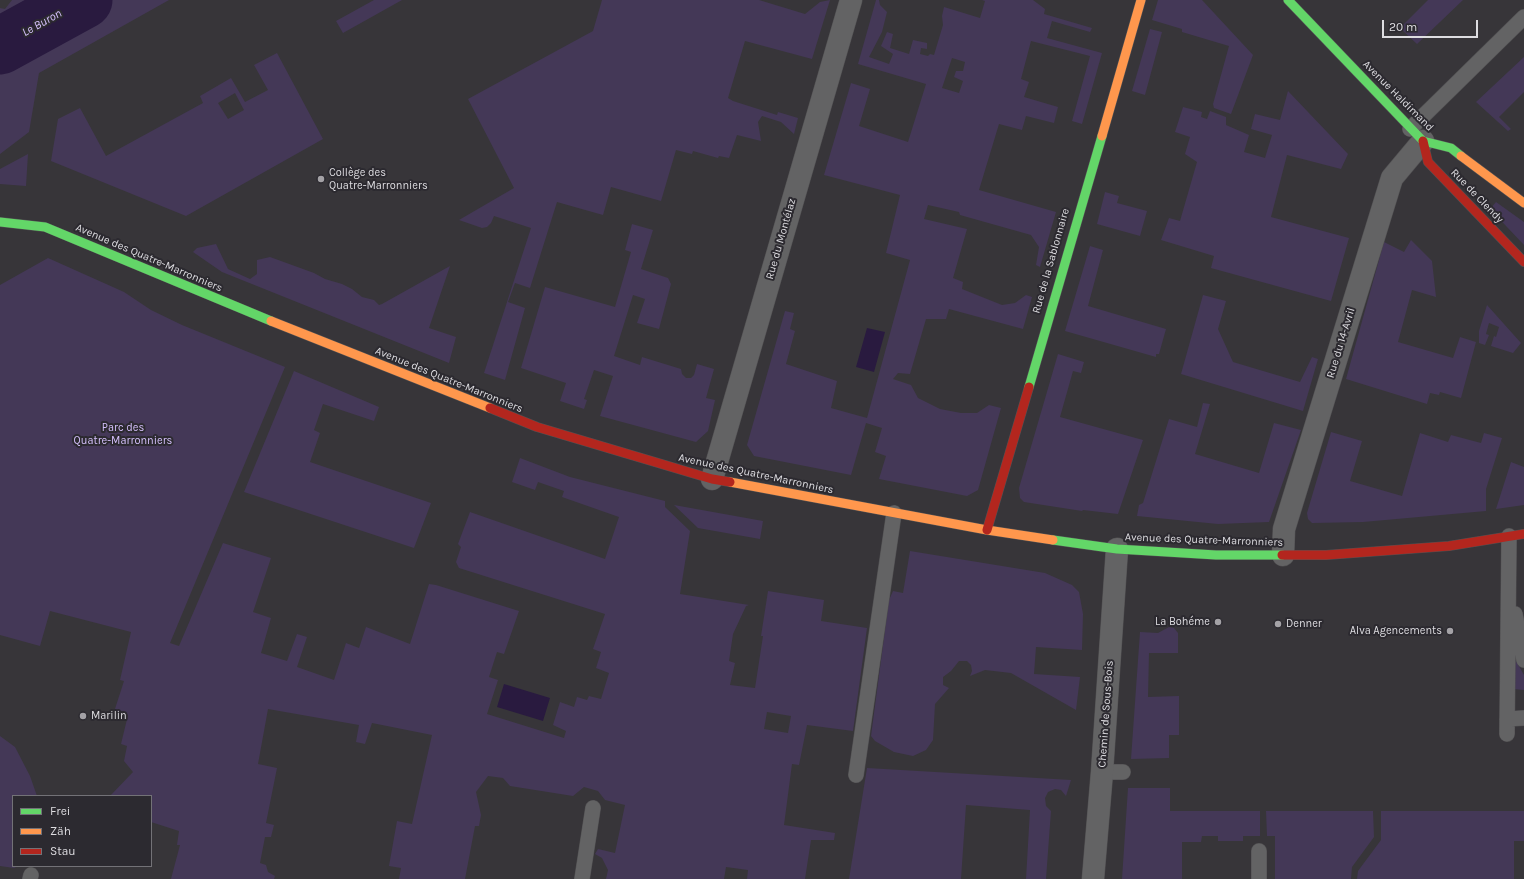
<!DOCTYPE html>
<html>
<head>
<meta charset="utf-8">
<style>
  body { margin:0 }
  #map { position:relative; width:1524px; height:879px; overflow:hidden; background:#373539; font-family:Karla,sans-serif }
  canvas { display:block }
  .legend { position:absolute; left:12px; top:795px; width:140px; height:72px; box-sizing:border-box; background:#2c2a30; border:1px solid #737277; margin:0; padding:5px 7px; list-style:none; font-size:12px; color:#dedde1 }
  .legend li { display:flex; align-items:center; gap:8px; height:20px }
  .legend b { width:20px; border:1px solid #737277 }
  .scale { position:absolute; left:1382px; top:20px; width:96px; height:18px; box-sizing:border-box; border:2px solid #dedde1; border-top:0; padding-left:5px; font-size:12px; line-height:14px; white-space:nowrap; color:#dedde1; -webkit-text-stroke:3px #2c2a30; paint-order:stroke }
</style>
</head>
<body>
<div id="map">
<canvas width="1524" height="879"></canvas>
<ul class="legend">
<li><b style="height:5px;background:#63d668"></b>Frei</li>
<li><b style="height:5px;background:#ff974d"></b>Zäh</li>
<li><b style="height:5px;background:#b3261e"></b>Stau</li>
</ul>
<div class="scale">20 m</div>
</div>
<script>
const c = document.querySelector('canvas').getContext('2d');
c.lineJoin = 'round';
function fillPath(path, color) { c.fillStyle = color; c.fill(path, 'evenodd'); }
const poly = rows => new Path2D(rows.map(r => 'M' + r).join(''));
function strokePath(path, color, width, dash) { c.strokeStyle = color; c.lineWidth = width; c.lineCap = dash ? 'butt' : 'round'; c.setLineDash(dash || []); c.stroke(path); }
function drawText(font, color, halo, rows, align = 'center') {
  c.font = font + ' Karla,sans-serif'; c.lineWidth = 4; c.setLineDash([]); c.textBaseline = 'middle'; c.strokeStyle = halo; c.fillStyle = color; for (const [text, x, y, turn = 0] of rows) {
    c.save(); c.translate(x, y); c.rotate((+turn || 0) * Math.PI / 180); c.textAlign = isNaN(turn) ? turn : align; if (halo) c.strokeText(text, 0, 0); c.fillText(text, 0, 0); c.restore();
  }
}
fillPath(poly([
  [12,0,57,0,0,31,0,8,5,9],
  [109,0,169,0,39,73,29,132,0,154,0,60],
  [374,0,402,0,343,33,336,21],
  [602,0,759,0,805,14,820,2,830,0,812,59,745,41,728,98,733,101,777,115,778,112,798,118,794,134,781,122,762,116,758,122,761,141,737,135,729,158,719,156,718,158,693,151,692,154,676,150,661,201,611,187,603,215,557,202,530,288,515,283,508,302,525,308,505,380,484,373,531,228,494,216,491,223,487,227,482,228,459,220,514,188,468,99,593,31],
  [876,0,879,0,880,5,887,12,882,32,869,57,889,64,893,54,881,46,887,32,893,34,890,48,909,54,913,40,927,43,927,49,921,48,920,54,928,56,930,54,934,55,943,25,942,16,944,7,980,18,985,1,982,0,1033,0,1045,9,1044,14,1092,28,1090,32,1052,21,1047,38,1102,53,1082,124,1072,121,1090,56,1031,41,1021,79,1029,82,1024,97,1058,107,1054,123,1026,116,1022,130,999,124,979,190,1056,212,1040,267,1036,265,1039,247,1031,235,960,215,959,212,928,205,924,219,967,229,953,278,963,282,962,289,1002,305,1015,303,1026,295,1032,297,1023,329,949,309,946,319,926,319,910,374,898,373,893,379,911,385,918,398,940,409,961,413,977,413,989,405,1001,408,978,490,967,496,879,479,886,456,875,452,882,428,866,423,851,475,754,456,747,445,785,311,794,313,790,329,795,331,786,364,837,381,831,408,867,418,910,260,886,253,900,195,824,175,851,83,870,89,859,126,908,142,926,84,858,64],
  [952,58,965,62,963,71,956,71,954,77,963,81,959,93,942,88],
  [1158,0,1202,0,1253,55,1231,114,1214,108,1213,104,1229,46,1182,32,1182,29,1152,20],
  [1428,0,1463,0,1417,44,1400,28],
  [1150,29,1162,32,1145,95,1132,91],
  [277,53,323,139,186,216,51,161,58,119,80,108,106,156,203,103,200,96,231,78,245,102,268,90,254,65],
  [235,93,244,110,228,119,218,103],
  [1524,57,1524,92,1499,117,1511,129,1508,131,1476,102],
  [1288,91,1348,154,1341,169,1287,155,1271,217,1349,238,1331,301,1211,268,1214,256,1161,240,1169,218,1180,221,1197,162,1185,154,1190,137,1175,132,1183,107,1202,112,1201,117,1207,119,1210,111,1226,117,1226,125,1249,135,1244,152,1265,158,1272,135,1251,129,1255,114,1280,120],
  [28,154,26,186,0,184,0,169],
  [1105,192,1119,196,1117,203,1147,211,1140,236,1097,224],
  [1496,202,1524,222,1524,245,1490,209],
  [632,224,653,230,641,269,668,278,671,284,659,329,637,323,645,299,633,295,614,356,640,365,642,357,681,369,682,374,686,378,691,378,694,375,697,364,714,369,706,398,715,400,708,431,696,442,600,416,613,376,594,370,584,399,587,400,584,409,560,401,566,383,521,368,545,287,615,307,631,252,625,250],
  [1411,240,1432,261,1436,297,1412,290,1398,342,1453,358,1460,337,1476,342,1461,398,1440,392,1439,395,1430,393,1427,404,1346,379,1384,242,1404,252],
  [216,244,228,269,250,279,257,274,257,260,270,257,314,273,325,279,342,284,352,289,362,297,374,300,379,305,382,304,450,266,429,328,456,337,449,363,222,272,193,252,197,248],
  [1090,246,1103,250,1088,306,1166,329,1159,354,1156,354,1156,357,1065,331],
  [48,258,124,292,151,310,182,325,285,367,170,643,179,646,223,543,271,558,253,612,271,618,261,653,287,661,297,634,307,637,297,667,334,680,346,643,359,648,366,627,410,644,429,584,436,585,519,611,504,654,497,652,489,677,498,680,487,714,564,738,566,731,553,725,560,702,574,707,577,697,587,700,589,696,601,699,609,673,596,668,601,652,593,649,605,614,459,568,456,562,461,547,458,544,470,512,605,559,619,517,562,497,564,491,538,482,535,490,512,482,520,458,570,477,665,501,665,507,690,531,680,594,749,605,746,606,733,634,729,661,735,663,730,685,755,688,763,636,761,636,768,591,824,600,821,621,867,628,853,731,807,725,799,765,792,764,784,825,835,833,834,840,811,840,805,879,747,879,748,870,726,867,724,879,606,879,608,870,602,858,595,854,598,849,615,853,625,805,605,800,598,791,584,787,573,796,510,786,503,778,488,776,476,792,481,815,479,826,475,826,465,879,399,879,401,868,389,866,397,821,412,824,432,735,372,723,365,744,356,742,359,725,268,709,258,764,277,768,266,823,274,825,271,837,265,837,260,863,266,865,268,872,275,876,274,879,171,879,180,845,177,845,179,831,151,822,151,796,110,796,133,772,124,761,127,746,121,744,128,715,114,712,124,681,120,680,131,632,50,611,40,646,0,635,0,285],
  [767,712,791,716,788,733,764,729],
  [1203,295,1226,301,1218,329,1233,362,1300,382,1312,357,1318,359,1303,411,1181,374],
  [1487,305,1521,343,1513,353,1491,346,1494,336,1496,337,1499,327,1489,323,1486,334,1489,335,1485,345,1479,343,1479,331],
  [1058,354,1084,362,1081,373,1073,371,1060,417,1143,440,1118,514,1083,510,1082,511,1024,502,1020,498,1019,488],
  [294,371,379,407,374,421,323,404,314,430,320,433,310,462,431,503,414,548,244,492],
  [1203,403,1210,404,1195,454,1259,473,1274,423,1301,430,1269,522,1218,524,1137,516,1139,505,1143,503,1169,419,1197,427],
  [1331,432,1362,441,1350,481,1402,496,1420,433,1448,442,1451,435,1481,443,1484,433,1502,438,1486,489,1486,511,1363,522,1312,523,1308,519,1307,513],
  [1511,462,1524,467,1524,505,1496,509],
  [674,505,763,521,760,539,698,528],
  [910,551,1045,573,1072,585,1079,592,1083,614,1082,650,1036,647,1034,674,1080,677,1076,710,1011,673,985,670,970,676,972,671,971,665,967,661,959,661,951,671,943,677,943,685,949,688,935,704,933,740,926,750,913,756,894,752,875,741,871,736,889,600,893,591,903,593],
  [1169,627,1174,628,1178,633,1178,653,1149,653,1148,697,1179,696,1179,735,1169,735,1169,758,1131,759,1140,632,1158,633],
  [1514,640,1516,661,1524,675,1524,690,1513,689],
  [0,736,15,747,30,776,37,796,13,796,13,866,18,866,14,868,0,866],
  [867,768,1071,780,1066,796,1061,790,1055,789,1048,792,1045,798,1046,806,1051,811,1046,879,1026,879,1030,810,966,805,961,879,849,879],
  [1128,788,1170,788,1170,811,1260,811,1260,836,1243,836,1243,841,1218,841,1218,836,1202,836,1201,842,1182,842,1182,879,1122,879],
  [1266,811,1373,811,1374,837,1352,867,1351,879,1275,879,1275,836,1267,836],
  [1381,811,1524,811,1524,841,1514,841,1514,879,1357,879,1358,871,1381,840]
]), '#443857');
fillPath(poly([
  [867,328,885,332,874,372,856,367],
  [504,684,550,698,543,721,497,707]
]), '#291a3f');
strokePath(poly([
  [0,46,84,0]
]), '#291a3f', 57);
const lane = poly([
  [1410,129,1524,17],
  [1515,614,1524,660],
  [1507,719,1524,718],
  [1507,734,1509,536],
  [1102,772,1123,772],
  [856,775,894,513],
  [30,879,31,875],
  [582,879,593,808],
  [1259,879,1259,851]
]);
const street = poly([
  [712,479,851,0],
  [1283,555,1284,529,1392,178,1423,141],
  [1093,879,1102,772,1117,549]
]);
const fast = poly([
  [1288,0,1423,141,1451,148,1461,156],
  [0,222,45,227,271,321],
  [1029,387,1102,136],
  [1053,540,1117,549,1216,555,1282,555]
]);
const slow = poly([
  [1102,136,1141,0],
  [1461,156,1524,203],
  [271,321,490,408],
  [730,482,987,530,1053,540]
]);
const jam = poly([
  [1423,141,1428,162,1524,262],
  [490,408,537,427,712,479,730,482],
  [987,530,1029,387],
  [1282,555,1326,555,1449,546,1524,534]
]);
strokePath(lane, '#525153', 16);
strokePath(street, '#525153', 23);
strokePath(fast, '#525153', 10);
strokePath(slow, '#525153', 10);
strokePath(jam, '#525153', 10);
strokePath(lane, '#636364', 15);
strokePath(street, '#636364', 22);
strokePath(fast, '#63d668', 9);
strokePath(slow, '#ff974d', 9);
strokePath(jam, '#b3261e', 9);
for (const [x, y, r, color] of [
  [321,179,4,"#a4a2a6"],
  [1218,622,4,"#a4a2a6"],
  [1278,624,4,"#a4a2a6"],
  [1450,631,4,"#a4a2a6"],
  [83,716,4,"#a4a2a6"]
]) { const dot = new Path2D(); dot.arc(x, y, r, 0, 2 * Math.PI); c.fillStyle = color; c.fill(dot); strokePath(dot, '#2c2a30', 1.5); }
drawText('11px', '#dedde1', '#2c2a30', [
  ["Avenue Haldimand",1398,96,45],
  ["Rue de Clendy",1477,196,46],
  ["Rue du Montélaz",781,239,-74],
  ["Avenue des Quatre-Marronniers",149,258,23],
  ["Rue de la Sablonnaire",1051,261,-74],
  ["Rue du 14-Avril",1341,343,-73],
  ["Avenue des Quatre-Marronniers",449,380,22],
  ["Avenue des Quatre-Marronniers",756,474,12],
  ["Avenue des Quatre-Marronniers",1204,540,2],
  ["Chemin de Sous-Bois",1106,714,-86]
]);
drawText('11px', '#dedde1', '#2c2a30', [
  ["Collège des",329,173],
  ["Quatre-Marronniers",329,186],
  ["La Bohéme",1210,622,"right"],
  ["Denner",1286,624],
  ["Alva Agencements",1442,631,"right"],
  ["Marilin",91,716]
], 'left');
drawText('11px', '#d6c1fd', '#2c2a30', [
  ["Parc des",123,428],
  ["Quatre-Marronniers",123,441]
]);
drawText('italic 12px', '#d7c2fe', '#2c2a30', [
  ["Le Buron",42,23,-29]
]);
</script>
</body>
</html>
